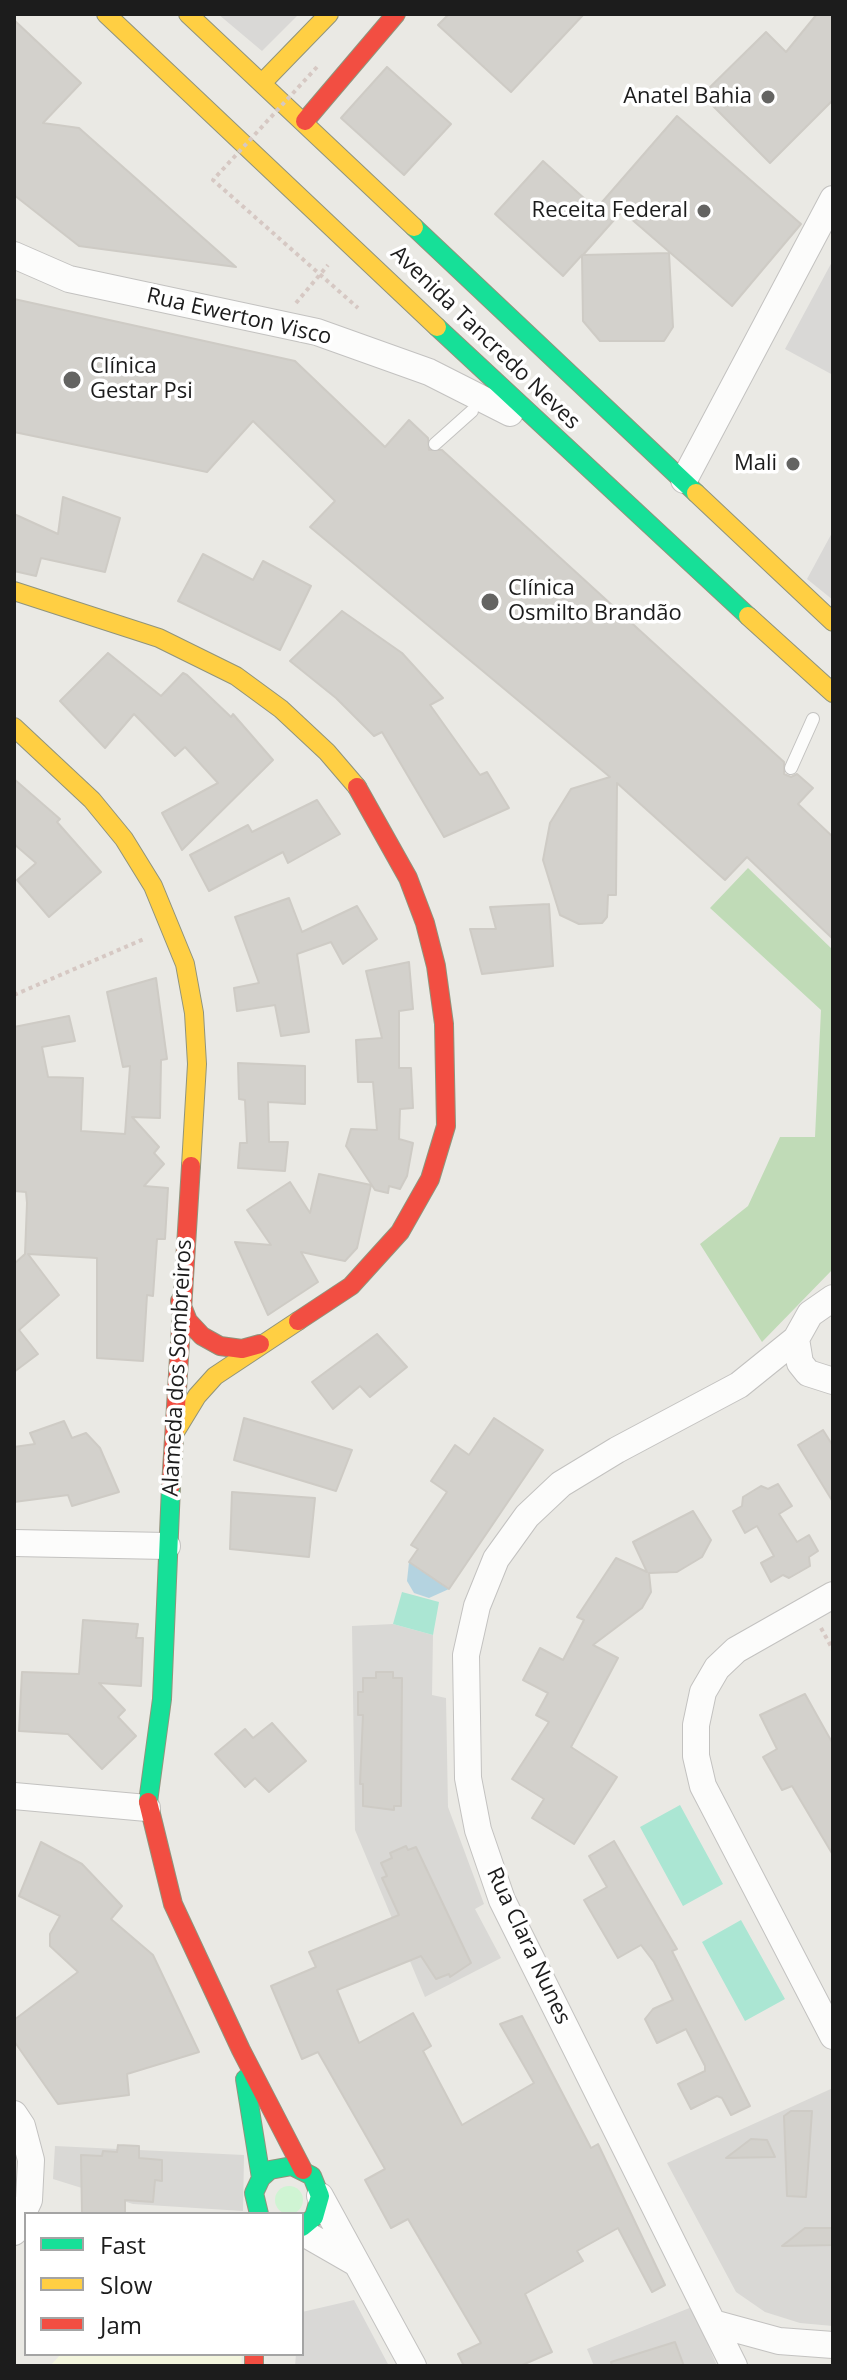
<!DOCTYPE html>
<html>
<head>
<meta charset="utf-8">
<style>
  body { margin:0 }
  #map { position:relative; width:847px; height:2380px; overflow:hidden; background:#eae9e4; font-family:"Open Sans",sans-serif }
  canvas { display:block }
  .frame { position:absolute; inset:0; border:16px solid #1c1c1c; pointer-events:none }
  .legend { position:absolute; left:24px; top:2212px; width:280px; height:144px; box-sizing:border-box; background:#fff; border:2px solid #a4a4a4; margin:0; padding:10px 14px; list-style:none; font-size:24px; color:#1c1c1c }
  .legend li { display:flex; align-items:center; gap:16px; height:40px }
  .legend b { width:40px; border:2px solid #a4a4a4 }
</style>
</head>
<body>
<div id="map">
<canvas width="847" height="2380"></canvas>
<div class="frame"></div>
<ul class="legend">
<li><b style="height:10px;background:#16e098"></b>Fast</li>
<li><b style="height:10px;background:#ffcf43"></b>Slow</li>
<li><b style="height:10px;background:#f24e42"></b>Jam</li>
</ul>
</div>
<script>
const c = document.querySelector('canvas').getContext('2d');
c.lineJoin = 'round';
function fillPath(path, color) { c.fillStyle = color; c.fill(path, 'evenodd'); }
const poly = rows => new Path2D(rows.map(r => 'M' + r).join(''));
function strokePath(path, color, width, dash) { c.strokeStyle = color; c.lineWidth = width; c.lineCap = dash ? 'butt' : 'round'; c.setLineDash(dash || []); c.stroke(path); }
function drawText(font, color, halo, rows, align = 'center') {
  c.font = font + ' "Open Sans",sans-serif'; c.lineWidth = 7; c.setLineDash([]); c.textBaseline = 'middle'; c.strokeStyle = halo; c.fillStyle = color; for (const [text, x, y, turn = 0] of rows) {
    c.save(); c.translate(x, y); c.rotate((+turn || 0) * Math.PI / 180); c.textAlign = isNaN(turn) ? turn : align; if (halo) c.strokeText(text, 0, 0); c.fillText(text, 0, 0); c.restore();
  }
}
fillPath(poly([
  [393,1624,433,1635,432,1695,446,1698,448,1807,484,1904,475,1909,501,1958,425,1997,355,1830,352,1626],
  [833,2088,833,2326,800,2323,765,2312,736,2292,667,2163],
  [55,2146,244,2155,243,2211,133,2204,53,2179],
  [692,2307,717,2366,594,2366,587,2349]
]), '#d9d8d5');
fillPath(poly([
  [61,2354,242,2354,241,2366,50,2366]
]), '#f3f5dd');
fillPath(poly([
  [748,868,833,950,833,1269,762,1342,700,1244,748,1206,780,1137,815,1137,821,1010,710,908]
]), '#c0dbb7');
fillPath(poly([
  '275 2200a14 14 0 1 1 28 0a14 14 0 1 1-28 0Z'
]), '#cff4d3');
fillPath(poly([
  [402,1592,439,1602,433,1635,393,1624],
  [680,1805,723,1884,683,1906,640,1827],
  [741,1920,785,1999,745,2021,702,1942]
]), '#abe6d3');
fillPath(poly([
  [218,14,299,14,262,51],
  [833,260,833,375,785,349],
  [833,531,833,600,807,579],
  [354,2300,389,2366,295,2366,296,2354,302,2354,302,2312]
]), '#d9d8d6');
fillPath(poly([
  [409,1562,449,1589,429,1598,414,1593,407,1581]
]), '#b4d3e0');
const building = poly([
  [449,14,584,14,511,92,438,25,449,14],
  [817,14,833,14,833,100,770,163,702,95,766,32,786,52,817,14],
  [14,20,81,83,43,123,79,128,236,267,79,246,14,195,14,20],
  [387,67,451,124,404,175,341,118,387,67],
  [677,116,801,224,732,306,622,211,583,255,669,253,673,327,664,341,600,341,583,321,582,255,563,276,495,214,543,161,596,209,677,116],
  [14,299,295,361,385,447,409,420,428,438,429,450,442,450,784,762,784,774,791,777,797,774,813,788,798,804,833,837,833,939,747,857,725,880,617,783,616,895,608,895,607,917,602,923,579,924,560,915,543,860,550,823,571,789,610,777,310,527,335,501,253,421,207,472,14,432,14,299],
  [63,497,120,518,105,572,41,558,36,576,14,571,14,514,58,534,63,497],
  [203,554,253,580,263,561,311,586,280,650,178,601,203,554],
  [342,611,402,653,443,698,430,705,480,775,487,772,509,808,444,837,382,732,374,736,336,698,290,661,342,611],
  [108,653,161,696,183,673,187,675,231,717,233,714,273,760,182,850,162,813,218,783,185,747,175,756,134,714,105,748,60,701,108,653],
  [14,779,60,819,57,822,101,872,49,917,17,880,36,863,14,844,14,779],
  [317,800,340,834,288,863,283,852,209,891,190,855,248,825,252,832,317,800],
  [289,898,302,932,357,906,377,939,343,964,331,942,297,954,309,1032,281,1036,275,1005,237,1011,234,988,259,983,235,917,289,898],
  [549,904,553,966,482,974,470,929,496,929,490,907,549,904],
  [409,962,413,1009,399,1011,399,1068,411,1068,413,1108,400,1109,399,1139,413,1143,407,1176,400,1189,389,1186,388,1193,375,1190,346,1146,351,1129,377,1130,373,1082,358,1082,356,1040,382,1038,366,971,409,962],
  [156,978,167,1059,161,1060,160,1118,132,1117,159,1147,154,1153,164,1164,144,1186,168,1188,165,1239,157,1239,153,1296,147,1295,143,1361,97,1358,97,1258,28,1254,59,1295,19,1330,38,1354,14,1372,14,1264,25,1254,27,1203,26,1192,14,1191,14,1027,69,1016,75,1041,42,1047,48,1077,83,1078,81,1131,125,1134,130,1066,123,1067,107,992,156,978],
  [238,1063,305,1066,305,1104,268,1102,269,1142,288,1142,285,1171,238,1168,240,1143,247,1143,245,1100,239,1099,238,1063],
  [319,1174,371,1185,357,1248,345,1261,301,1252,318,1282,268,1315,235,1242,271,1245,247,1210,290,1182,310,1213,319,1174],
  [377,1334,407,1367,370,1397,360,1386,333,1409,312,1382,377,1334],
  [244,1418,352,1450,336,1491,234,1460,244,1418],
  [494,1418,543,1450,449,1589,409,1562,418,1549,411,1545,447,1492,431,1481,455,1445,469,1455,494,1418],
  [64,1421,72,1438,86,1433,100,1448,119,1492,72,1506,68,1495,14,1502,14,1447,35,1444,30,1433,64,1421],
  [823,1430,833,1446,833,1502,798,1445,823,1430],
  [778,1484,792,1506,779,1514,797,1542,809,1535,818,1551,809,1557,810,1566,789,1578,783,1575,771,1582,761,1563,774,1556,757,1526,745,1533,733,1511,742,1506,743,1497,761,1486,768,1489,778,1484],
  [232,1492,315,1498,309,1557,230,1549,232,1492],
  [693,1511,711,1540,702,1557,677,1572,649,1573,651,1592,642,1608,593,1645,618,1658,571,1747,617,1777,574,1844,532,1818,544,1799,512,1779,549,1722,536,1715,548,1693,523,1680,540,1648,563,1660,584,1620,577,1617,616,1558,647,1572,633,1542,693,1511],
  [83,1620,138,1624,136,1638,143,1638,141,1686,99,1683,125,1710,118,1717,136,1736,102,1769,68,1734,19,1731,22,1672,79,1674,83,1620],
  [376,1672,393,1672,393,1678,402,1678,401,1806,394,1806,394,1810,363,1806,363,1784,360,1784,363,1715,358,1715,358,1692,363,1692,363,1678,376,1678,376,1672],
  [805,1694,833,1744,833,1855,792,1786,782,1790,763,1757,777,1749,760,1715,805,1694],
  [272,1723,306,1761,269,1792,255,1778,245,1787,215,1754,245,1729,253,1738,272,1723],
  [614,1841,677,1949,672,1951,750,2106,731,2115,722,2098,717,2096,691,2109,678,2084,705,2071,705,2066,686,2029,657,2043,645,2019,653,2009,673,2000,654,1962,641,1945,618,1958,584,1900,607,1887,589,1856,614,1841],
  [41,1842,82,1864,122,1906,111,1919,153,1955,199,2052,127,2074,129,2095,58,2104,14,2041,14,2020,78,1972,50,1946,50,1934,60,1916,19,1896,41,1842],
  [406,1846,408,1850,416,1847,471,1963,450,1977,449,1974,436,1979,421,1956,337,1990,359,2043,413,2013,431,2046,423,2051,462,2125,534,2083,500,2024,522,2016,591,2148,598,2144,665,2285,652,2292,618,2228,577,2251,583,2261,525,2294,552,2352,520,2366,464,2366,458,2354,481,2343,408,2219,391,2228,365,2180,385,2169,318,2052,302,2059,271,1986,316,1967,309,1952,399,1915,382,1878,387,1876,381,1863,392,1858,390,1853,406,1846],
  [791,2111,812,2111,806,2197,787,2196,784,2116,791,2111],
  [751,2139,767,2140,775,2157,726,2158,751,2139],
  [118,2145,139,2146,139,2158,162,2160,162,2181,155,2180,153,2202,125,2200,125,2214,82,2214,81,2155,102,2156,103,2151,117,2152,118,2145],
  [805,2228,833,2228,833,2245,782,2246,805,2228],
  [675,2342,684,2366,612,2366,611,2362,675,2342]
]);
fillPath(building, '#d3d1cc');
strokePath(building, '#cecbc5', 2);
const lane = poly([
  [435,444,472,411],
  [791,768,813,719]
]);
const street = poly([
  [14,255,69,279,317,332,429,372,510,413],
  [684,480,833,199],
  [833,1298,810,1314,796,1339,800,1363,808,1373,833,1381],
  [14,1543,167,1546],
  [833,1595,736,1650,717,1668,703,1692,696,1725,696,1756,703,1786,833,2036],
  [14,1796,147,1808],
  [14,2114,22,2126,31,2160,29,2200,14,2232],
  [320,2196,413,2366],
  [302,2232,356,2263],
  [713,2323,779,2341,833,2345],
  [734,2366,502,1900,478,1830,468,1778,466,1655,477,1606,496,1559,527,1516,561,1484,617,1450,739,1385,796,1339]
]);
const fast = poly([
  [414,227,696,493],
  [437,327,748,616],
  [148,1802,162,1699,171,1486],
  [245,2079,261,2178],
  [259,2214,254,2193,261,2178,270,2170,292,2166,312,2176,320,2196,314,2217,302,2227]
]);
const slow = poly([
  [106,14,437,327],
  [188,14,414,227],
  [264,81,329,14],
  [696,493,833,622],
  [14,591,159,638,236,676,281,709,327,752,357,787],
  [748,616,833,693],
  [14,727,92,800,124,839,153,886,185,964,194,1013,197,1064,191,1166],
  [175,1432,197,1396,215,1376,298,1321]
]);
const jam = poly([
  [305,121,396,14],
  [180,1301,188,1321,202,1336,220,1346,242,1349,260,1344],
  [298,1321,351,1286,400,1232,430,1179,446,1126,444,1024,436,966,425,923,408,878,357,787],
  [171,1486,191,1166],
  [148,1802,173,1904,241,2050,303,2170],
  [254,2354,254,2366]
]);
strokePath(lane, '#c3c2c0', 14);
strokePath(street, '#c3c2c0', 28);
strokePath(fast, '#90947c', 20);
strokePath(slow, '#90947c', 20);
strokePath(jam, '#90947c', 20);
strokePath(poly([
  [296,303,328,265],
  [14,995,144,939],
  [821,1628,833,1650]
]), '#d6c8c3', 4, [4, 4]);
strokePath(lane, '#fcfcfb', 12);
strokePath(street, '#fcfcfb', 26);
strokePath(fast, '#16e098', 18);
strokePath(slow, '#ffcf43', 18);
strokePath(jam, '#f24e42', 18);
strokePath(poly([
  [317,67,213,180,358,308]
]), '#d6c8c3', 4, [4, 4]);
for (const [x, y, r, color] of [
  [768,97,8,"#646462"],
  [704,211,8,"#646462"],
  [72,380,10,"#646462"],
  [793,464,8,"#646462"],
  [490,602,10,"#646462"]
]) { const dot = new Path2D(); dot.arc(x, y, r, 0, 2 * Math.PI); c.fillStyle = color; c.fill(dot); strokePath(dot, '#fff', 3); }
drawText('22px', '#1c1c1c', '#fff', [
  ["Anatel Bahia",752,97],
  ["Receita Federal",688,211],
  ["Clínica",90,367,"left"],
  ["Gestar Psi",90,392,"left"],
  ["Mali",777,464],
  ["Clínica",508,589,"left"],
  ["Osmilto Brandão",508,614,"left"]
], 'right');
drawText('22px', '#1c1c1c', '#fff', [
  ["Rua Ewerton Visco",239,317,13],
  ["Avenida Tancredo Neves",485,338,44],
  ["Alameda dos Sombreiros",178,1368,-87],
  ["Rua Clara Nunes",528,1946,65]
]);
</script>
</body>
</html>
